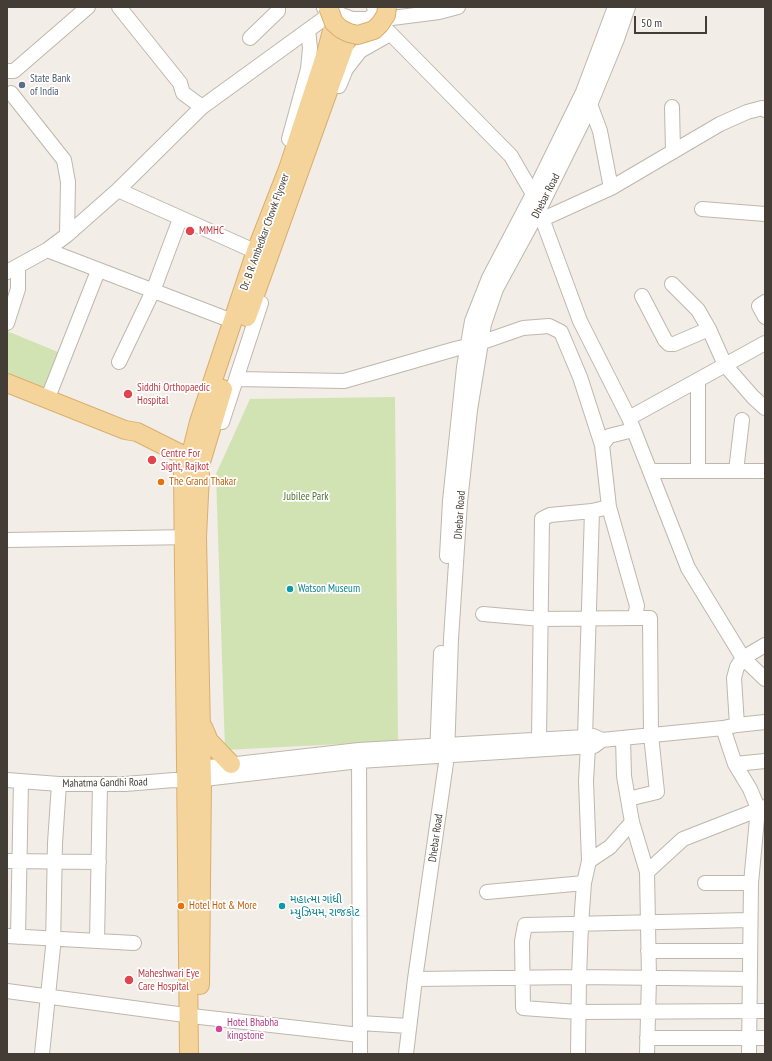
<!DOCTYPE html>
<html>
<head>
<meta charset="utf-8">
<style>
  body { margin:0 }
  #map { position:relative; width:772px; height:1061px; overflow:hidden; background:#f2ede6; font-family:"PT Sans Narrow",sans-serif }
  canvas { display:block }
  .frame { position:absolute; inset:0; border:8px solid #443d36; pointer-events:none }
  .scale { position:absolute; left:634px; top:16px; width:73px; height:18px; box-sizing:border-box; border:2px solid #443d36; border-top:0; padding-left:5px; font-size:12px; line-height:14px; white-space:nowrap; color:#443d36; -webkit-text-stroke:3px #fff; paint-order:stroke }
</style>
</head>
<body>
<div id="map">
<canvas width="772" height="1061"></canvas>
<div class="frame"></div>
<div class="scale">50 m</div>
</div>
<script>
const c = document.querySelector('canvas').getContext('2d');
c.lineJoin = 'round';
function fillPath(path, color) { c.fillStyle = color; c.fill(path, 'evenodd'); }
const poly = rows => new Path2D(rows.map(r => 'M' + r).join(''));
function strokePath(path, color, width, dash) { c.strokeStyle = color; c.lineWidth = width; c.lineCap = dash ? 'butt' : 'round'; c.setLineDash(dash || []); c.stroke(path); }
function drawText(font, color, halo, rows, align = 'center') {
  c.font = font + ' "PT Sans Narrow","Noto Sans Gujarati",sans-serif'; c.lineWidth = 3.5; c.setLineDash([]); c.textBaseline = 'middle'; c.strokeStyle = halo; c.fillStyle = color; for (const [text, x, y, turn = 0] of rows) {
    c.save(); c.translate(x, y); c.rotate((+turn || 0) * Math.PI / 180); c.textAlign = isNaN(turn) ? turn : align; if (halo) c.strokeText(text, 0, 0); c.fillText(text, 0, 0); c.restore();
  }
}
fillPath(poly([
  [7,331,65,355,47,400,7,383],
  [395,397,398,741,225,750,216,474,250,399]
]), '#d1e3b2');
const minor = poly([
  [119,7,180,83,183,93,202,107],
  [374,7,376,15,386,29,511,156,533,194,580,321,629,418,688,568,743,658,765,679],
  [324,8,352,19,367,19,376,15,392,18,439,12,458,7],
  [250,38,278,11,278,7],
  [7,71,14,71,88,7],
  [339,86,346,69,360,51,390,34],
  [11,93,64,160,68,182,67,235],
  [590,104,600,131,611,188],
  [672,107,673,152],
  [289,139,308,69,310,48,308,30],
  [118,190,250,249],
  [702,209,765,214],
  [543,219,611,188,720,124,747,112,762,108,765,110],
  [47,250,227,319],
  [7,272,47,250,67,235,118,190,202,107,333,12,335,7],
  [672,284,698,310,709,329,725,365,753,397,765,408],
  [642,296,665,340,669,344,674,344,709,329],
  [765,302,759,306,765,317],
  [7,323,18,289,18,267],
  [119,362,153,291,180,219],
  [237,379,344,381,455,349,480,343,523,328,549,326,561,332,580,377,602,445],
  [47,400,98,271],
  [629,418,765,343],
  [222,422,261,303],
  [651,471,765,471],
  [698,471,698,380],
  [736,471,742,420],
  [7,540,192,537],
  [447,556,450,501,464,367,472,321,489,278,533,194,583,92,615,7],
  [483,614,541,619,635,618,637,606,609,507,602,445,609,436,633,430],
  [737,725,734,678,737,667,743,658,765,645],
  [723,728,735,764,750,789,758,808,751,883,749,1054],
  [585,737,592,511],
  [623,738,624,776,632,822,647,872],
  [539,739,542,519,550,515,592,511,609,507],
  [359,752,360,1054],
  [437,756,441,653],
  [735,764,765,761],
  [193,769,359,750,585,737,593,736,602,740,723,728,737,725,765,722],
  [7,780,59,784,125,784,174,780,187,781,359,761,594,746,602,740],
  [628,799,657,792,651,735,650,618,635,618],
  [7,861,99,862],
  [589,861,610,847,632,822],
  [705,883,751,883],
  [487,892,584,883],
  [750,920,525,925,522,941,523,1008,578,1012,765,1011],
  [7,936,134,943],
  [18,937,21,781],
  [97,941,100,784],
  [648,951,750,951],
  [415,979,579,977,750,979],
  [7,991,200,1017,360,1035],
  [360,1023,409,1026],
  [647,1038,765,1038],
  [42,1054,53,947,55,843,59,784],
  [406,1054,415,979,447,756,451,639,460,502,470,410,484,324,496,289,539,210,585,117,617,39,628,7],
  [578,1054,579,977,581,925,584,883,589,861,586,781,588,746],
  [647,1054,649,978,647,872,683,839,765,807]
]);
const major = poly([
  [247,317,349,33],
  [7,383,125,430,137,432,189,458],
  [190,458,199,422,256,251,288,169,327,50,334,23],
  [201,462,223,389],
  [183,473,189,1054],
  [200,474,197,537,202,780,200,985],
  [203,727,209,741,231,764]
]);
strokePath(minor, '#bfb7ad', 16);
strokePath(major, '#d9af6d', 20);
strokePath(minor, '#fff', 14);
strokePath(major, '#f5d49c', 18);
const majorBridge = poly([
  [328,7,334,23,341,29,349,33,358,35,374,30,380,24,386,15,387,7]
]);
strokePath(majorBridge, '#d9af6d', 20, []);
strokePath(majorBridge, '#f5d49c', 18);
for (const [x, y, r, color] of [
  [22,85,4,"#5c6f8a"],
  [190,231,5,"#e0444e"],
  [128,394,5,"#e0444e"],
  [152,460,5,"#e0444e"],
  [161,482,4,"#e8710a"],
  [290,589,4,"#0f9aa8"],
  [181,906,4,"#e8710a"],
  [282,906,4,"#0f9aa8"],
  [129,980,5,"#e0444e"],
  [219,1029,4,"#d1479c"]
]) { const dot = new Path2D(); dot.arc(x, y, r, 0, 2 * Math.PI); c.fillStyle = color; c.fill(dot); strokePath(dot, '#fff', 1.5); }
drawText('11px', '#4e5e75', '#fff', [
  ["State Bank",30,79],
  ["of India",30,92]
], 'left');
drawText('11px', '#443d36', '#fff', [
  ["Dhebar Road",546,196,-63],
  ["Dr. B R Ambedkar Chowk Flyover",265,232,-70],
  ["Dhebar Road",460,515,-86],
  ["Mahatma Gandhi Road",105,783,-1],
  ["Dhebar Road",436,838,-82]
]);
drawText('11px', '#be3a42', '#fff', [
  ["MMHC",199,231],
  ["Siddhi Orthopaedic",137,388],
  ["Hospital",137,401],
  ["Centre For",161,454],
  ["Sight, Rajkot",161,467],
  ["Maheshwari Eye",138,974],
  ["Care Hospital",138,987]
], 'left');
drawText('11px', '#c56008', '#fff', [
  ["The Grand Thakar",169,482],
  ["Hotel Hot & More",189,906]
], 'left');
drawText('11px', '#4d702f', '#fff', [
  ["Jubilee Park",306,497]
]);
drawText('11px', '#0d838f', '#fff', [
  ["Watson Museum",298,589],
  ["મહાત્મા ગાંધી",290,900],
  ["મ્યુઝિયમ, રાજકોટ",290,913]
], 'left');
drawText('11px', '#b23c85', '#fff', [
  ["Hotel Bhabha",227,1023],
  ["kingstone",227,1036]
], 'left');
</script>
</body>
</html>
